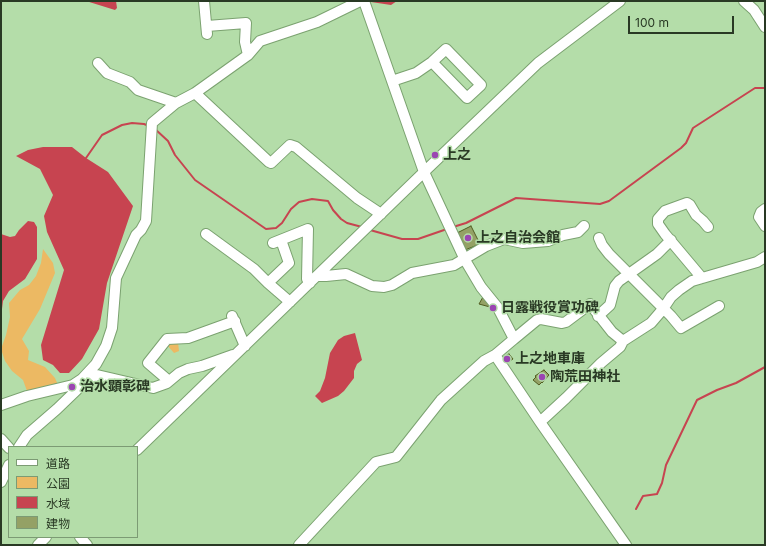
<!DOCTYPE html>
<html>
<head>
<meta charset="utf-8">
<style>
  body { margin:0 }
  #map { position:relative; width:766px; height:546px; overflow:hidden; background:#b4dda9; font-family:Inter,"Noto Sans JP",sans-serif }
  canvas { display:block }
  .frame { position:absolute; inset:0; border:2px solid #293924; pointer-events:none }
  .legend { position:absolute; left:8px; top:446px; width:130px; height:92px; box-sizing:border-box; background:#b4dda9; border:1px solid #7c9b74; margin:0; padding:5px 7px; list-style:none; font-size:12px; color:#293924 }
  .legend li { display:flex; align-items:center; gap:8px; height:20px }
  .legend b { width:20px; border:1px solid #7c9b74 }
  .scale { position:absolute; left:628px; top:16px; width:106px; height:18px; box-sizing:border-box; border:2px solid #293924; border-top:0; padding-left:5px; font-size:12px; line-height:14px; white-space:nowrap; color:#293924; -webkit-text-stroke:3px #b4dda9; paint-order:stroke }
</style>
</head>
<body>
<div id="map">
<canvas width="766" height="546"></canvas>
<div class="frame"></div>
<ul class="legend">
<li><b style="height:5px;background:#fff"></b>道路</li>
<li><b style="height:11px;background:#ecb963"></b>公園</li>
<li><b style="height:11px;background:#c74450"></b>水域</li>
<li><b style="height:11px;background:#94a165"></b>建物</li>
</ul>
<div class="scale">100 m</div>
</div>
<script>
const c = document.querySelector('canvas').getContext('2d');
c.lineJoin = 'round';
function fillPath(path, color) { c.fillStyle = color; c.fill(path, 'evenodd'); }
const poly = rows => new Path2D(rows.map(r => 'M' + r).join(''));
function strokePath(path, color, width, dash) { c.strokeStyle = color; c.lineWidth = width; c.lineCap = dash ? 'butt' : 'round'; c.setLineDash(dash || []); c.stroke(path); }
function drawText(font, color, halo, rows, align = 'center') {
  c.font = font + ' Inter,"Noto Sans JP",sans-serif'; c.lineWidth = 3; c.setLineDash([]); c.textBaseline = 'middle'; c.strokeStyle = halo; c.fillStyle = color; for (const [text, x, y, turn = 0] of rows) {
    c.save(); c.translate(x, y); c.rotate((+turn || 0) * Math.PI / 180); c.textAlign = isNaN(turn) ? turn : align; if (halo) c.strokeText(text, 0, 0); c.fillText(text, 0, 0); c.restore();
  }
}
fillPath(poly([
  [43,249,53,263,55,273,40,309,22,339,29,351,28,360,45,367,55,378,58,385,27,391,23,380,12,371,5,361,1,349,6,335,10,317,9,303,20,290,29,285,36,276,41,263],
  [170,342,178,342,179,351,174,353,167,345]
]), '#ecb963');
fillPath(poly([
  [86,1,116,1,117,8,115,10],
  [370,1,397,1,391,5,371,2],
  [43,147,72,147,86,158,108,172,133,206,107,283,99,329,82,359,69,373,60,373,53,365,43,360,41,345,64,270,47,232,44,216,53,195,40,169,16,156,28,150],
  [28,221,34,222,37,227,37,259,25,279,9,291,3,301,1,317,1,234,10,237,15,236,19,230],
  [355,333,362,360,357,364,354,371,354,378,344,391,338,396,322,403,315,396,320,391,325,378,330,353,338,340,344,336]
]), '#c74450');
strokePath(poly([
  [155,129,168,141,175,155,195,180,266,229,276,228,282,223,291,209,299,202,312,199,328,201,333,210,341,219,347,223,362,227],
  [86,158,102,135,122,125,132,123,144,124,149,126],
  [453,227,466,223,516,198,600,204,609,201,681,148,686,143,693,128,755,88,765,88],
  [370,230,402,239,418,239,447,229],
  [636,509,643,496,657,494,662,483,666,465,697,400,717,390,736,383,765,367]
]), '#c74450', 2);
const building = poly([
  [471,226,480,244,465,250,457,233,471,226],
  [483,297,491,303,490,307,479,304,483,297],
  [509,354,513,359,505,364,502,358,509,354],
  [544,370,549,375,542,383,542,382,539,385,533,380,536,377,535,376,544,370]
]);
fillPath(building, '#94a165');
strokePath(building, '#515c21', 1);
const minor = poly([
  [204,1,207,34],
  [364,1,424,172,465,260,481,287,498,308,514,339,495,355,540,422,626,545],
  [744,1,754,10,765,27],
  [207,26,246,23,245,42,248,55],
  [98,63,107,73,130,82,138,90,176,103],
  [392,81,416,73,432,62,446,49,481,85,467,98,432,62],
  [195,93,269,162,271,163,290,145,296,147,357,198,381,214],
  [765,209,761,212,759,217,765,226],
  [206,234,254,269,268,283,290,302],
  [599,238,602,245,609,254,671,316,681,328,719,306],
  [273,243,308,229,307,279,310,283],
  [317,276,326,276,346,274,372,286,384,287,392,285,412,273,454,265,486,246,504,239,523,243,548,241,563,235,578,232,584,226],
  [702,278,665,234,658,224,658,219,665,211,687,203,690,205,696,215,703,221,708,227],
  [268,283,289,263,281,240],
  [232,316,245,346],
  [598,316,610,305,615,286,619,281,657,254,671,240],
  [514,339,537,320,541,319,562,323,566,322,590,304,612,332,623,341],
  [169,381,148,363,167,339,188,338,235,321],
  [73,385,82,379,96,364,106,346,112,328,116,278,136,235,141,230,146,221,152,123,176,103,195,93,248,55,260,41,317,22,360,1],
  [1,405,27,396,73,385,77,388],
  [540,422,566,398,601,363,620,347,623,341,651,323,663,309,671,297,679,290,692,281,757,262,765,257],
  [1,439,9,448],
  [19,447,27,435,57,409,84,383,97,375,153,388,167,383,179,373,188,369,202,366,233,355],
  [137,450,424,172,538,63,620,1],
  [1,482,9,465],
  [80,537,87,545],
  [38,545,46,537],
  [299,545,376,462,396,457,441,400,484,361,495,355]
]);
strokePath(minor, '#7ba270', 12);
strokePath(minor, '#fff', 10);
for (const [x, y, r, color] of [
  [435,155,4,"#9b45b2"],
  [468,238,4,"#9b45b2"],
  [493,308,4,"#9b45b2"],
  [507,359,4,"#9b45b2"],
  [542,377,4,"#9b45b2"],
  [72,387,4,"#9b45b2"]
]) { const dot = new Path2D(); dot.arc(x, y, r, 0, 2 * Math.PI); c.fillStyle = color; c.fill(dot); strokePath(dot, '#b4dda9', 1.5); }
drawText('bold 14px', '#293924', '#b4dda9', [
  ["上之",443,155],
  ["上之自治会館",476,238],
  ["日露戦役賞功碑",501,308],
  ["上之地車庫",515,359],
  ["陶荒田神社",550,377],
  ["治水顕彰碑",80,387]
], 'left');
</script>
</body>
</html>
